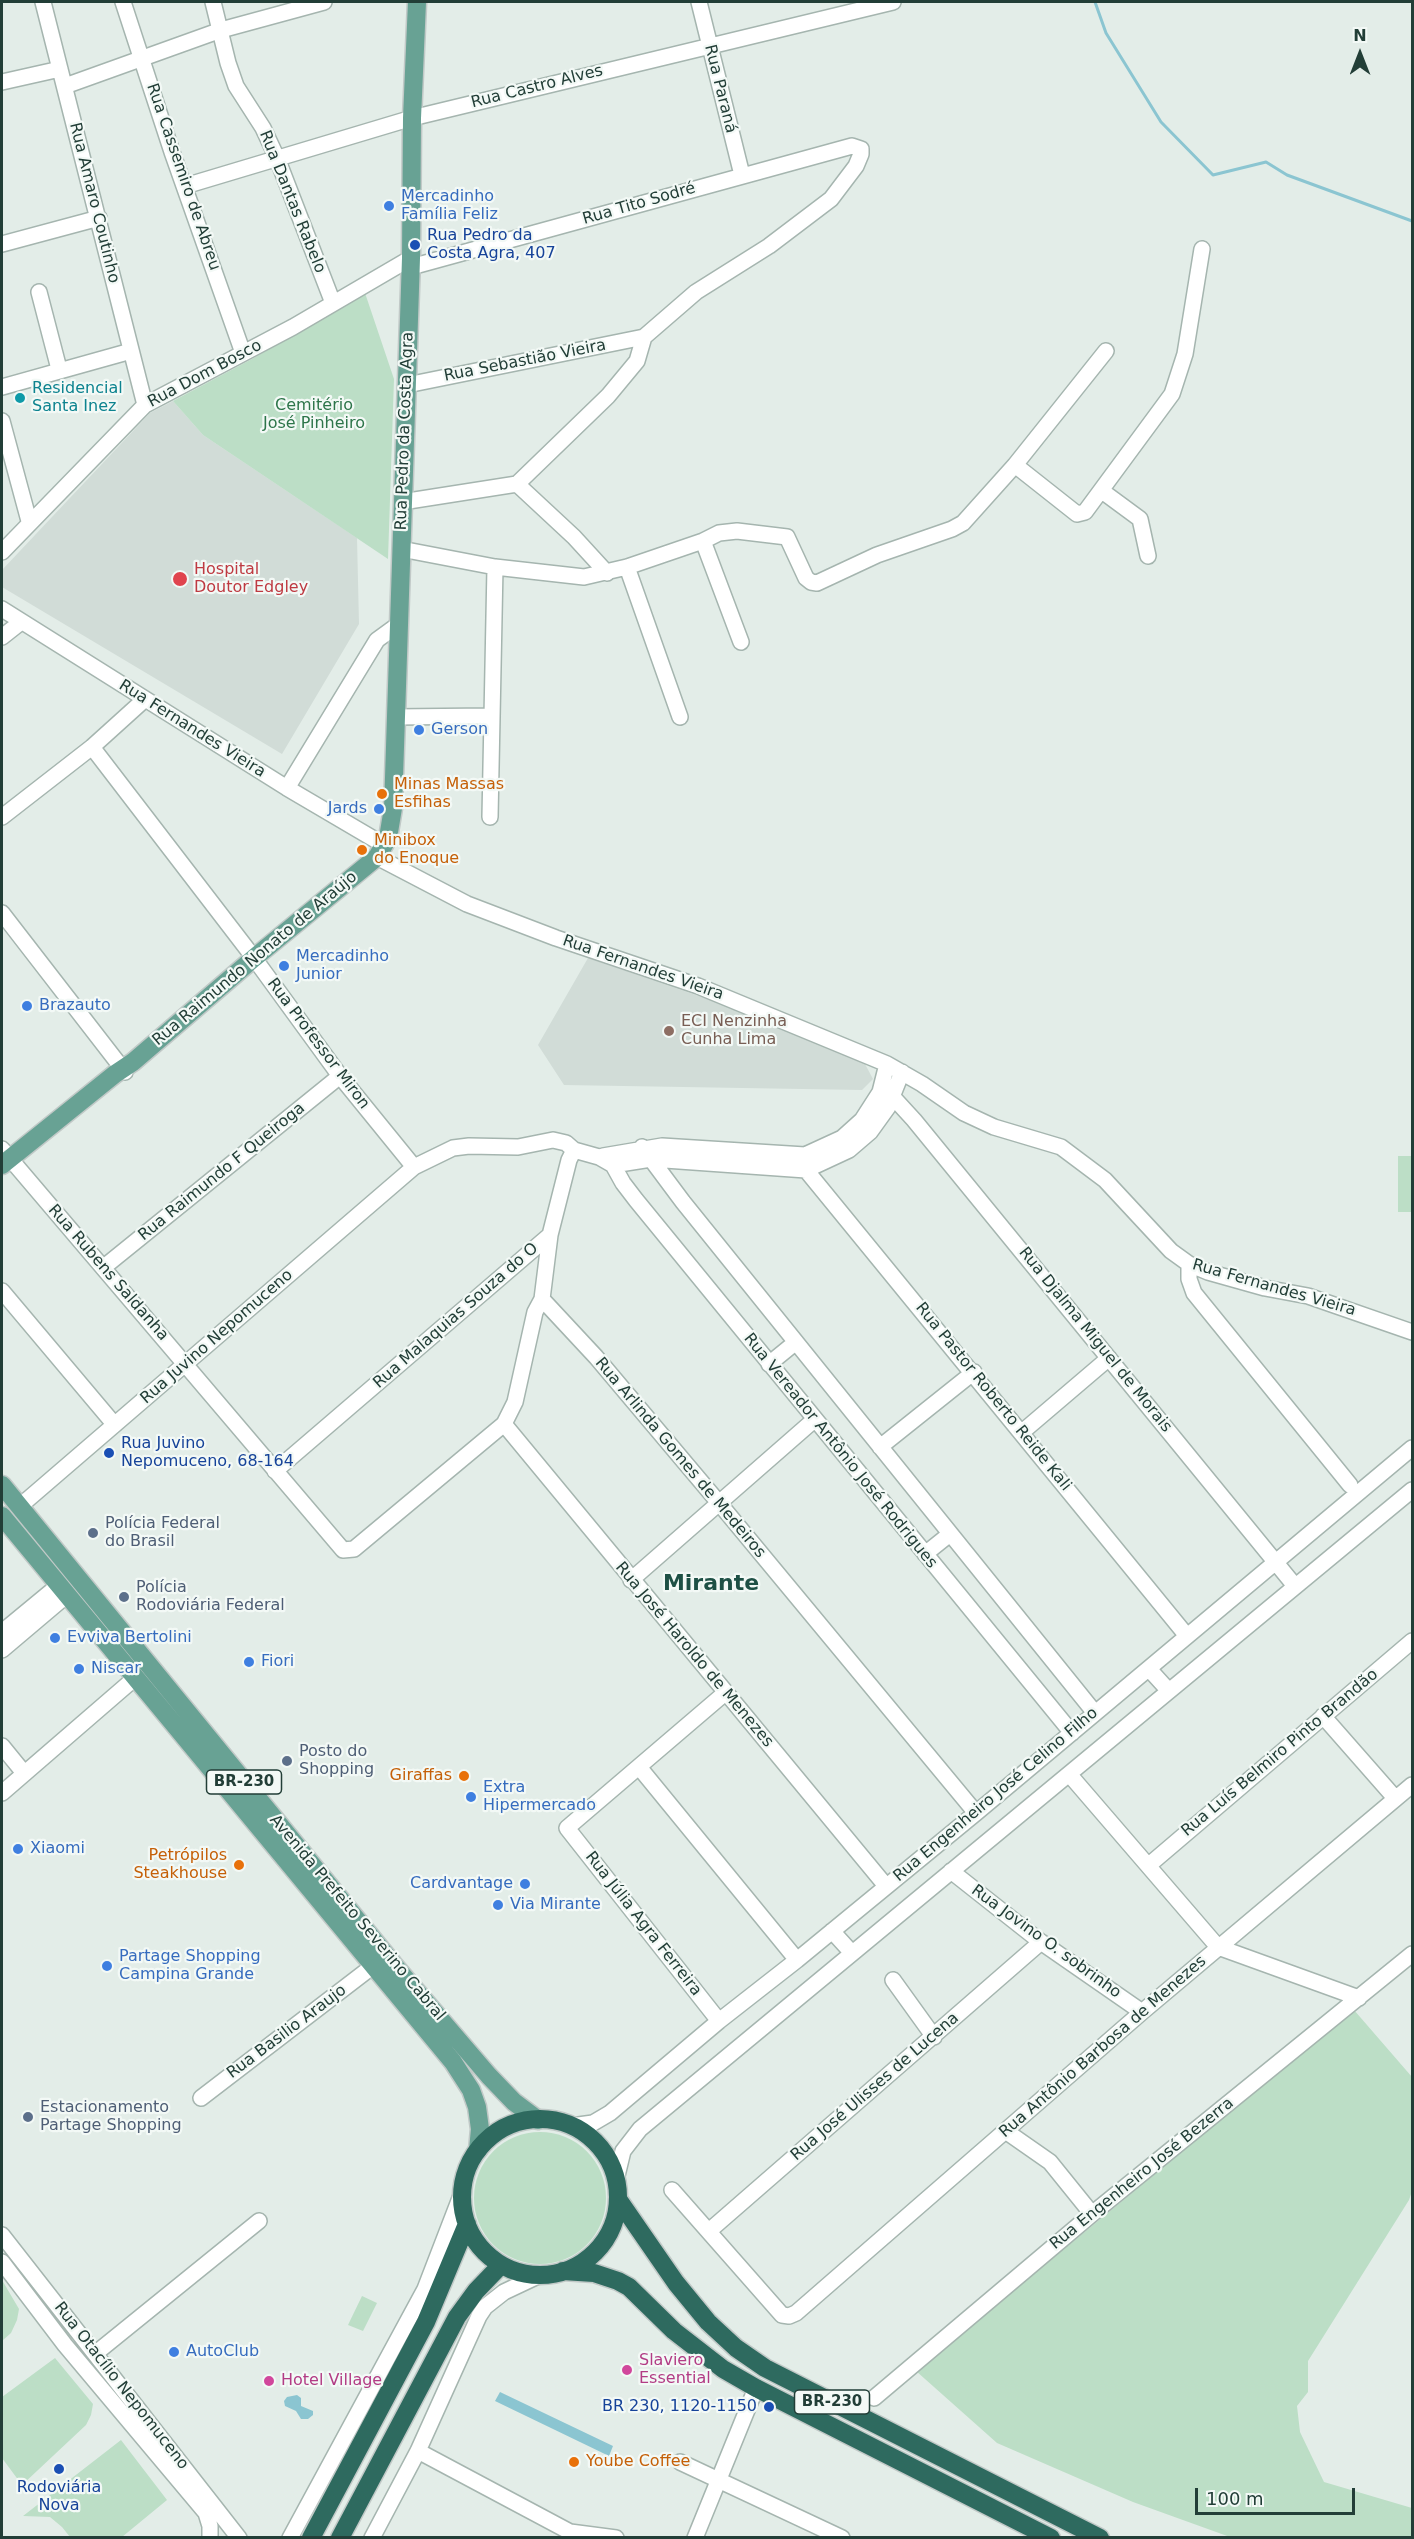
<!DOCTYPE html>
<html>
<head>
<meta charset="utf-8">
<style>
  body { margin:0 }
  #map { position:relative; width:1414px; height:2539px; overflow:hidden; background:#e3ede8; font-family:"DejaVu Sans",sans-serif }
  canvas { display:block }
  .frame { position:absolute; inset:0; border:3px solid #223e37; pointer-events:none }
  .north { position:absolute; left:1330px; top:24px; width:60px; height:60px; -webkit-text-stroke:4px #f3f9f6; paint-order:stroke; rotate:0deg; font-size:16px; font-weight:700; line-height:24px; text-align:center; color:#223e37 }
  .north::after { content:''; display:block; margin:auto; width:21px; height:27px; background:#223e37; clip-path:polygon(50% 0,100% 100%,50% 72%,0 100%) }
  .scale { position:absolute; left:1195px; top:2488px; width:160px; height:27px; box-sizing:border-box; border:3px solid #223e37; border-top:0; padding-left:8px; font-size:18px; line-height:21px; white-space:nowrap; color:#223e37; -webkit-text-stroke:4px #f3f9f6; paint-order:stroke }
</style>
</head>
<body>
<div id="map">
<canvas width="1414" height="2539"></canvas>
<div class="frame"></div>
<div class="north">N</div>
<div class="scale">100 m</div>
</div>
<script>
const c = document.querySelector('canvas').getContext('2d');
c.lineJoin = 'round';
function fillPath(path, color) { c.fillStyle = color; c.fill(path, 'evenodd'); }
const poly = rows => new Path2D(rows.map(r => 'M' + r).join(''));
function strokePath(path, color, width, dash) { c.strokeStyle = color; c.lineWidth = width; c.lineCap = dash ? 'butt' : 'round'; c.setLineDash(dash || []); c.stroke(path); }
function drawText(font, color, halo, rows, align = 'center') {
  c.font = font + ' "DejaVu Sans",sans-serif'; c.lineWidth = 4.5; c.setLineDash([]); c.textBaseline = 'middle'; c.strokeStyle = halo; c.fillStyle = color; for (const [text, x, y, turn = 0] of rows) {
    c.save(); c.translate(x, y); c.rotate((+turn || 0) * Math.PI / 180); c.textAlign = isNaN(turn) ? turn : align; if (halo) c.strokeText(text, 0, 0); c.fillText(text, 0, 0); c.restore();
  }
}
fillPath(poly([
  [173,401,203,435,357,538,359,624,282,754,2,587,2,570,150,413],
  [588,958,760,1017,865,1064,873,1079,862,1090,564,1085,538,1045]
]), '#d1dcd7');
fillPath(poly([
  [365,293,394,379,388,559,203,435,173,401,252,359],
  [1398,1156,1412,1156,1412,1212,1398,1212],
  [1354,2010,1412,2077,1412,2191,1409,2200,1308,2361,1308,2392,1297,2406,1300,2432,1324,2482,1412,2508,1412,2537,1230,2537,1133,2502,997,2443,916,2371],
  '474 2198a66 66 0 1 1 132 0a66 66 0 1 1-132 0Z',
  [2,2280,19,2309,17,2320,11,2333,2,2341],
  [362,2296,377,2303,363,2331,348,2325],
  [55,2358,93,2404,91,2415,86,2425,22,2485,2,2458,2,2397],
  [121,2440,167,2500,122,2537,70,2537,62,2527,50,2517,23,2516]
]), '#bcdec6');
fillPath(poly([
  [500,2392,613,2446,609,2456,495,2401],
  [297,2395,301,2398,301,2406,313,2411,313,2415,308,2419,301,2419,296,2411,285,2406,284,2401,287,2397]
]), '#8bc5d1');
strokePath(poly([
  [1095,2,1106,33,1161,122,1213,175,1266,162,1287,175,1412,221]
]), '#8bc5d1', 3);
const minor = poly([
  [43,2,145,405],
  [123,2,172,152,243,353],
  [213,2,228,63,236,86,263,128,277,158,333,303],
  [699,2,742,175],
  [2,82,60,69],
  [65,86,221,30,324,2],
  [185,186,412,118,893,2],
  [2,244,99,218],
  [411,267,852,146,861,149,861,154,856,166,831,199,769,246,696,292,644,337,637,361,608,396,517,484],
  [39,292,59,369],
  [407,385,644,337],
  [2,387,131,351],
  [2,421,29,521],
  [1015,465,1077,514,1085,512,1172,394,1185,354,1202,249],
  [517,484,574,537,607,573],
  [1102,491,1140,519,1148,556],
  [402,502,517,484],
  [703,541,741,642],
  [401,549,495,567,584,577,627,567,703,541,719,533,737,531,787,537,806,578,811,582,817,583,877,555,952,529,963,523,1015,465,1106,351],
  [2,552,145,405,293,327,411,258],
  [627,567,680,717],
  [2,609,287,788,384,845],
  [2,637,21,622],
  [395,717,491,716],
  [92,747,254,958,340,1076,414,1167],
  [287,788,377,640,399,624],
  [2,817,92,747,144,700],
  [490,817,495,567],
  [377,857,467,904,556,938,698,986,887,1064,922,1084,964,1113,994,1127,1061,1147,1105,1180,1171,1251,1189,1264,1208,1272,1265,1288,1308,1296,1412,1332],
  [2,913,125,1072],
  [892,1096,914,1120,1295,1586],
  [642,1147,683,1202,1095,1713],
  [2,1149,343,1550,354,1549,504,1424,515,1402,535,1312,542,1299,550,1235],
  [611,1155,613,1165,623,1183,636,1200,1072,1733],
  [805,1155,806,1170,1187,1636],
  [603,1156,662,1146,805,1155,842,1138,862,1120,880,1092,887,1064],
  [613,1165,651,1159,806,1170,849,1150,870,1132,888,1107,902,1072],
  [1189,1264,1189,1279,1194,1293,1350,1485],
  [104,1267,340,1076],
  [2,1291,114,1424],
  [542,1299,596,1357,719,1503,976,1813],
  [769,1364,796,1342],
  [504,1424,886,1886],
  [1021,1433,1109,1358],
  [880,1447,974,1372],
  [275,1471,550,1235,569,1160,574,1150],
  [19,1507,414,1167,453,1148,469,1146,518,1147,553,1140,566,1143,574,1150,599,1157,613,1165],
  [925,1554,950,1534],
  [631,1580,814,1420],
  [2,1632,59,1585],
  [2,1650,67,1595],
  [1149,1669,1169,1691],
  [1323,1716,1395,1798],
  [2,1746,24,1773],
  [639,1767,797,1960],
  [1069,1774,1218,1947,1359,1998],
  [2,1793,135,1678],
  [1149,1865,1412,1641],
  [951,1871,1041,1942,1142,2012],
  [832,1931,852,1953],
  [893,1980,934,2037],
  [719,2021,567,1828,725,1693],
  [201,2098,373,1966],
  [571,2126,593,2123,610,2113,719,2021,797,1960,976,1813,1412,1448],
  [1007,2132,1050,2162,1092,2214],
  [616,2180,623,2151,640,2129,1412,1490],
  [672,2190,782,2315,789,2316,796,2313,1142,2012,1412,1785],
  [709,2231,1041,1942],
  [2,2235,239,2538],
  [2,2262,65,2345,206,2513,210,2526,210,2538],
  [96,2353,259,2221],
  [874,2398,1092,2214,1412,1954],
  [418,2451,570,2532,576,2538],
  [680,2462,842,2538],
  [570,2532,616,2538],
  [290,2538,425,2289,462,2193],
  [372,2538,418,2451,479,2316,485,2307,504,2292,540,2275],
  [695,2538,756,2388]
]);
const major = poly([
  [2,1165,115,1074,133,1062,254,958,377,857,388,838,393,808,411,258,412,118,417,2],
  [2,1485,393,1964,489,2076,514,2102,538,2120],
  [2,1516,453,2062,471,2090,477,2107,480,2129,478,2150]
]);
const highway = poly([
  '462 2197a78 78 0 1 1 156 0a78 78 0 1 1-156 0Z',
  [618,2199,676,2283,708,2322,736,2348,765,2368,1100,2538],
  [563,2271,594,2273,618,2281,629,2287,674,2331,723,2369,756,2388,1051,2538],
  [311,2538,426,2322,467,2224],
  [340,2538,457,2317,476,2291,501,2265]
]);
strokePath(minor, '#a5b5af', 18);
strokePath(major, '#c1c9c7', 21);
strokePath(highway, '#c1c9c7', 21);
strokePath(minor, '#fff', 15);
strokePath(major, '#68a294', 18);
strokePath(highway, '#2e6a5f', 18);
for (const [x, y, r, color] of [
  [389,206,6,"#3f7fe0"],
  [415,245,6,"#1a4fb4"],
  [20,398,6,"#0f9aa8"],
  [180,579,8,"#e0444e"],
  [419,730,6,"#3f7fe0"],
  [382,794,6,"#e8710a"],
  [379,809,6,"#3f7fe0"],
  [362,850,6,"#e8710a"],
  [284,966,6,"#3f7fe0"],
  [27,1006,6,"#3f7fe0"],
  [669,1031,6,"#8d6e63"],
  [109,1453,6,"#1a4fb4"],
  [93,1533,6,"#5c6f8a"],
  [124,1597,6,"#5c6f8a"],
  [55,1638,6,"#3f7fe0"],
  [249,1662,6,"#3f7fe0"],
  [79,1669,6,"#3f7fe0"],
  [287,1761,6,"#5c6f8a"],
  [464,1776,6,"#e8710a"],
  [471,1797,6,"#3f7fe0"],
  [18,1849,6,"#3f7fe0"],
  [239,1865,6,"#e8710a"],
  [525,1884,6,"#3f7fe0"],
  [498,1905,6,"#3f7fe0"],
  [107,1966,6,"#3f7fe0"],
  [28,2117,6,"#5c6f8a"],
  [174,2352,6,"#3f7fe0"],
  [627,2370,6,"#d1479c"],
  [269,2381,6,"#d1479c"],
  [769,2407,6,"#1a4fb4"],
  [574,2462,6,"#e8710a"],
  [59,2469,6,"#1a4fb4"]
]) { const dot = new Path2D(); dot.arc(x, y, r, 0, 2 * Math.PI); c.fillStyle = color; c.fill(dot); strokePath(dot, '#f3f9f6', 2); }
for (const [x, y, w] of [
  [244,1782,75],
  [832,2402,75]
]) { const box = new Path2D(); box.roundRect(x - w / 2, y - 12, w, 24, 4.5); c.fillStyle = '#f3f9f6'; c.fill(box); strokePath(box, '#223e37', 1.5); }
drawText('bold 15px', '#223e37', null, [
  ["BR-230",244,1782],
  ["BR-230",832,2402]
]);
drawText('16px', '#223e37', '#f3f9f6', [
  ["Rua Castro Alves",537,87,-14],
  ["Rua Paraná",720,89,76],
  ["Rua Cassemiro de Abreu",183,177,71],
  ["Rua Dantas Rabelo",292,202,68],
  ["Rua Amaro Coutinho",94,203,76],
  ["Rua Tito Sodré",639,204,-16],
  ["Rua Sebastião Vieira",525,361,-11],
  ["Rua Dom Bosco",205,374,-28],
  ["Rua Pedro da Costa Agra",405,431,-88],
  ["Rua Fernandes Vieira",192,729,32],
  ["Rua Raimundo Nonato de Araújo",255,959,-40],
  ["Rua Fernandes Vieira",643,968,19],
  ["Rua Professor Miron",318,1044,53],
  ["Rua Raimundo F Queiroga",222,1172,-39],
  ["Rua Rubens Saldanha",108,1273,49],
  ["Rua Fernandes Vieira",1274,1288,16],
  ["Rua Malaquias Souza do O",456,1316,-41],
  ["Rua Juvino Nepomuceno",217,1337,-41],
  ["Rua Djalma Miguel de Morais",1095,1340,51],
  ["Rua Pastor Roberto Reide Kali",993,1397,51],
  ["Rua Vereador Antônio José Rodrigues",840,1451,51],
  ["Rua Arlinda Gomes de Medeiros",680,1458,50],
  ["Rua José Haroldo de Menezes",694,1655,50],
  ["Rua Luís Belmiro Pinto Brandão",1280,1753,-40],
  ["Rua Engenheiro José Celino Filho",996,1795,-40],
  ["Avenida Prefeito Severino Cabral",357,1918,50],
  ["Rua Júlia Agra Ferreira",643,1924,52],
  ["Rua Jovino O. sobrinho",1046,1942,36],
  ["Rua Basilio Araujo",287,2032,-37],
  ["Rua Antônio Barbosa de Menezes",1103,2047,-41],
  ["Rua José Ulisses de Lucena",875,2087,-41],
  ["Rua Engenheiro José Bezerra",1142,2174,-39],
  ["Rua Otacílio Nepomuceno",121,2386,52]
]);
drawText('16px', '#366cbe', '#f3f9f6', [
  ["Mercadinho",401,197],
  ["Família Feliz",401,215],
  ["Gerson",431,730],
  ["Jards",367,809,"right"],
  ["Mercadinho",296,957],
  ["Junior",296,975],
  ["Brazauto",39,1006],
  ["Evviva Bertolini",67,1638],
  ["Fiori",261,1662],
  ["Niscar",91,1669],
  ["Extra",483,1788],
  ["Hipermercado",483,1806],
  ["Xiaomi",30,1849],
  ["Cardvantage",513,1884,"right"],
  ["Via Mirante",510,1905],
  ["Partage Shopping",119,1957],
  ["Campina Grande",119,1975],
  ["AutoClub",186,2352]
], 'left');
drawText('16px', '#164399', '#f3f9f6', [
  ["Rua Pedro da",427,236],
  ["Costa Agra, 407",427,254],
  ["Rua Juvino",121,1444],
  ["Nepomuceno, 68-164",121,1462],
  ["BR 230, 1120-1150",757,2407,"right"],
  ["Rodoviária",59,2488,"center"],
  ["Nova",59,2506,"center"]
], 'left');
drawText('16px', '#0d838f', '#f3f9f6', [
  ["Residencial",32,389],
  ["Santa Inez",32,407]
], 'left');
drawText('16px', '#2d754a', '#f3f9f6', [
  ["Cemitério",314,406],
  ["José Pinheiro",314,424]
]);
drawText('16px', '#be3a42', '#f3f9f6', [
  ["Hospital",194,570],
  ["Doutor Edgley",194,588]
], 'left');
drawText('16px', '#c56008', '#f3f9f6', [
  ["Minas Massas",394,785],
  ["Esfihas",394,803],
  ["Minibox",374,841],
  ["do Enoque",374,859],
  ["Giraffas",452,1776,"right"],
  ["Petrópilos",227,1856,"right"],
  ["Steakhouse",227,1874,"right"],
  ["Yoube Coffee",586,2462]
], 'left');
drawText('16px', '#785e54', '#f3f9f6', [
  ["ECI Nenzinha",681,1022],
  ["Cunha Lima",681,1040]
], 'left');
drawText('16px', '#4e5e75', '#f3f9f6', [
  ["Polícia Federal",105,1524],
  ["do Brasil",105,1542],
  ["Polícia",136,1588],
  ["Rodoviária Federal",136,1606],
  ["Posto do",299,1752],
  ["Shopping",299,1770],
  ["Estacionamento",40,2108],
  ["Partage Shopping",40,2126]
], 'left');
drawText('16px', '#b23c85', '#f3f9f6', [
  ["Slaviero",639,2361],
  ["Essential",639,2379],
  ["Hotel Village",281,2381]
], 'left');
drawText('bold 22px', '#1e5045', '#f3f9f6', [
  ["Mirante",711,1584]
]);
</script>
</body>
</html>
